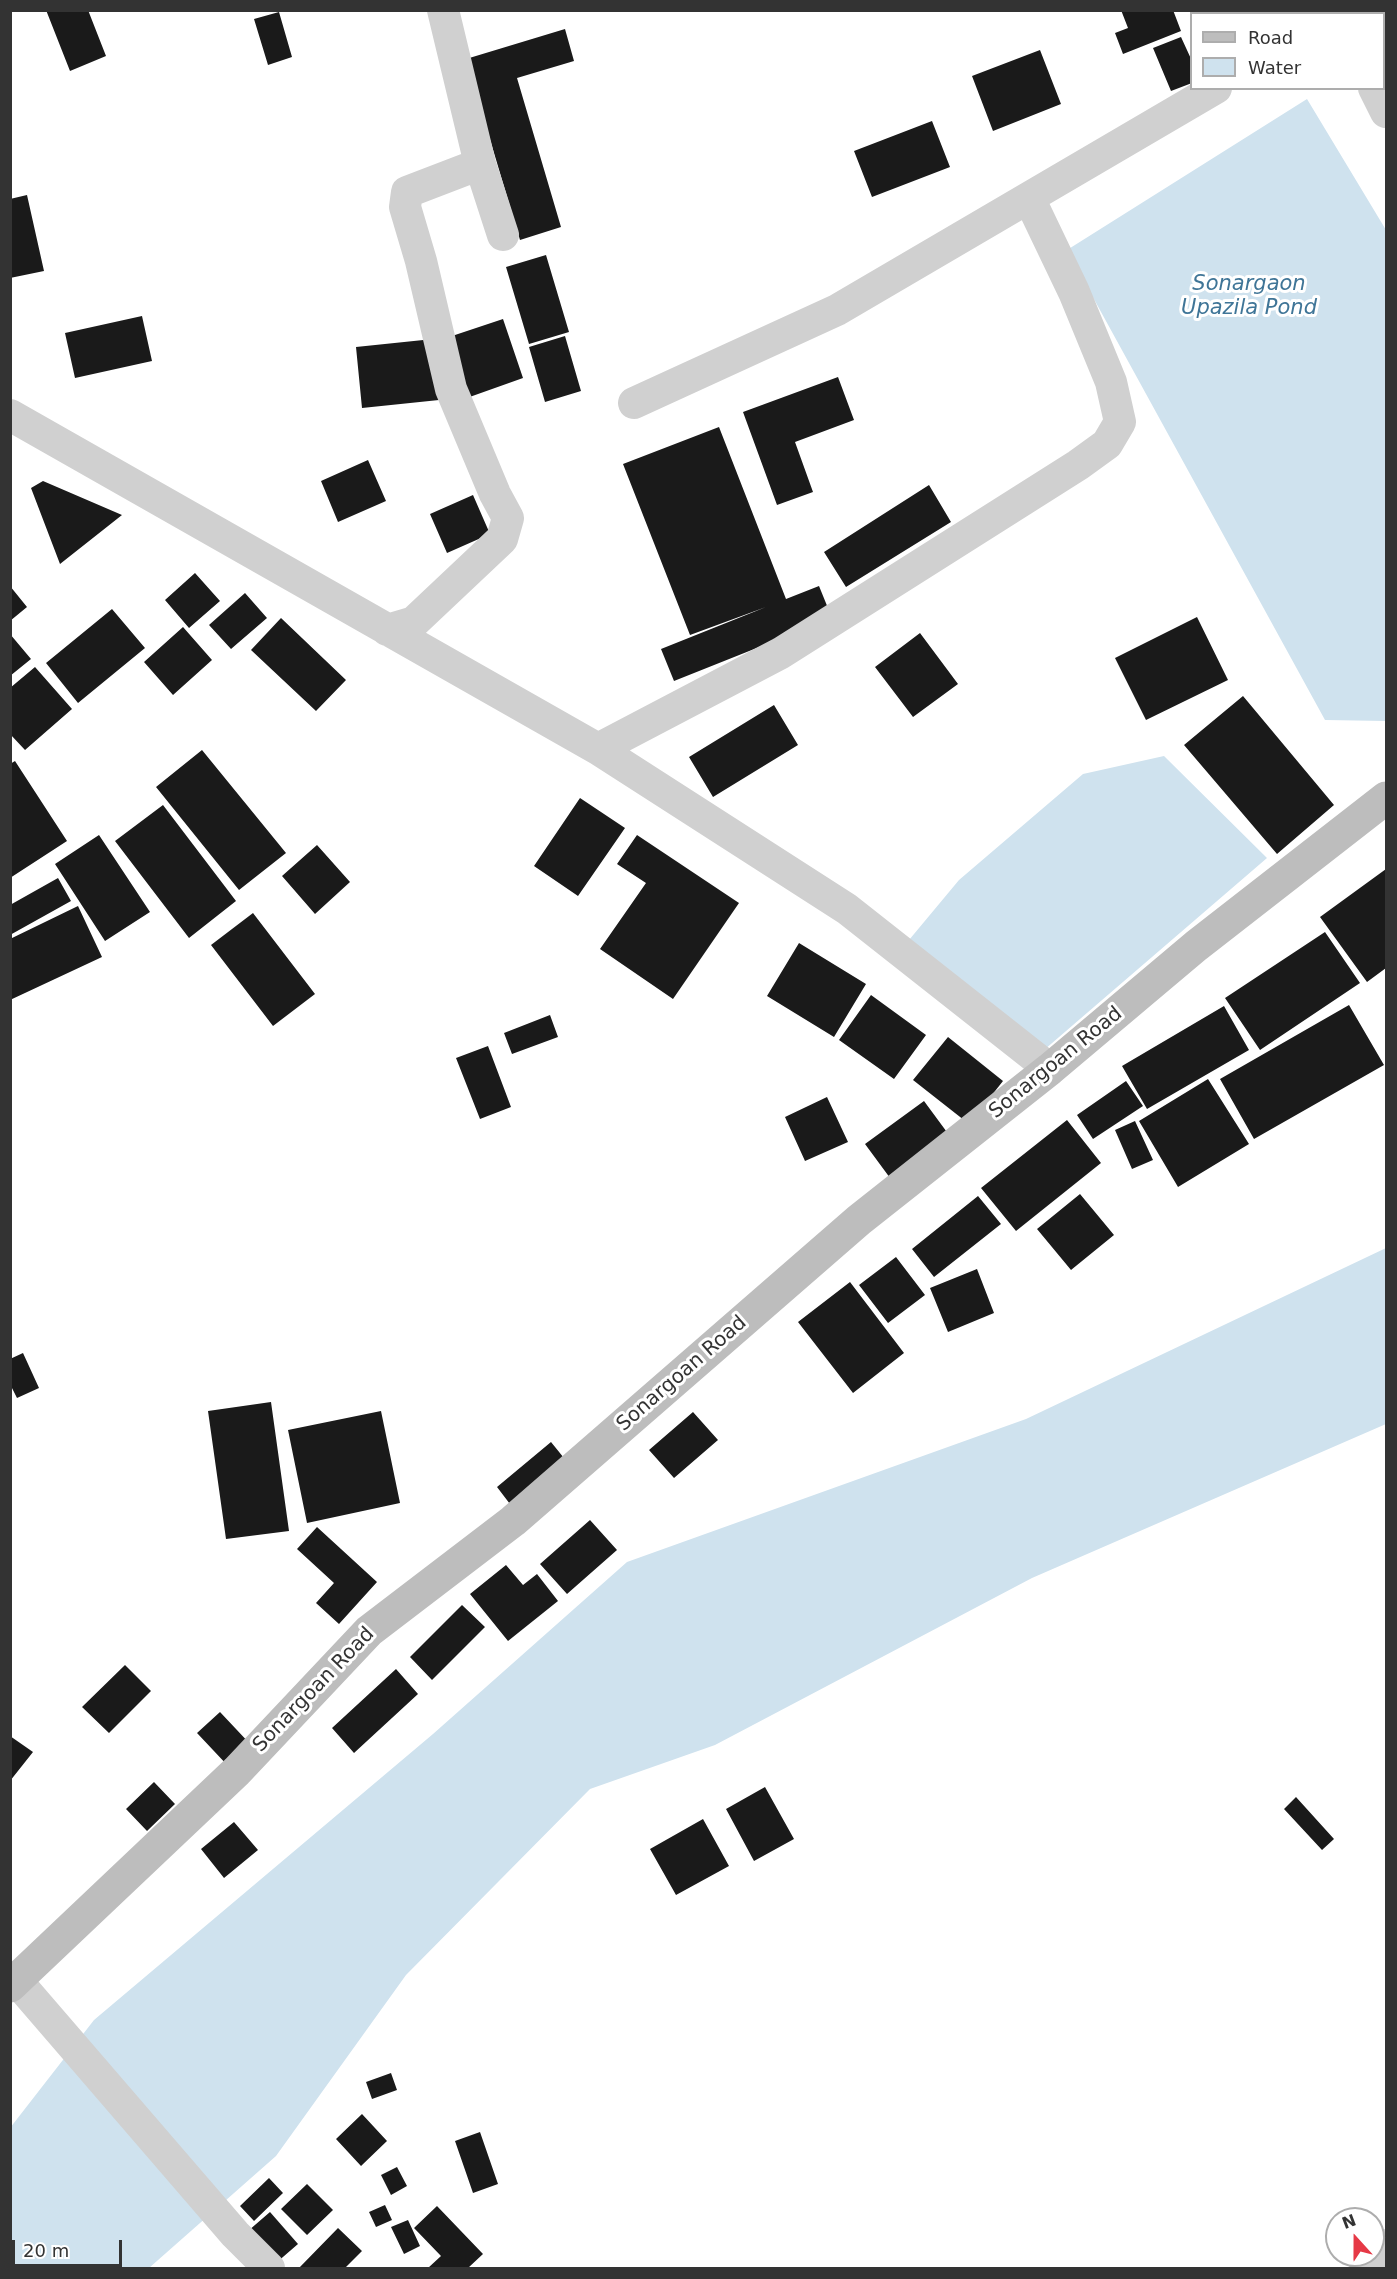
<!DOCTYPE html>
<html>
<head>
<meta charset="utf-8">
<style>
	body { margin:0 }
	#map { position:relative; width:1397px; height:2279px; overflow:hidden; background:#fff; font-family:"DejaVu Sans",sans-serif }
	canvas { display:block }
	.frame { position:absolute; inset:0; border:12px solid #333; pointer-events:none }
	.legend { position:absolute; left:1190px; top:12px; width:195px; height:78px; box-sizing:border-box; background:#fff; border:2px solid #adadad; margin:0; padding:8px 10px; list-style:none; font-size:18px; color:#333 }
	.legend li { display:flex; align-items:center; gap:12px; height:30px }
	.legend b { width:30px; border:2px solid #adadad }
	.north { position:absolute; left:1325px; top:2207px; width:60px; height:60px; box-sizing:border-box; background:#fff; border:2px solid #adadad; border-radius:50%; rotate:339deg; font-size:16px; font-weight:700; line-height:24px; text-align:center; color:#333 }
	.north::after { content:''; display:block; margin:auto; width:21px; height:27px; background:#e63946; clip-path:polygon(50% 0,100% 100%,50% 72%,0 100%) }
	.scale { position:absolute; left:12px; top:2240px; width:110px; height:27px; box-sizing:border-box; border:3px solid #333; border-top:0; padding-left:8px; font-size:18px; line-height:21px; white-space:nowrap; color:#333; -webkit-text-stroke:4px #fff; paint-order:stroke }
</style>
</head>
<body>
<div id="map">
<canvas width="1397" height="2279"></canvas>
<div class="frame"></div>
<ul class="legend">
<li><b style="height:8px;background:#bdbdbd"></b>Road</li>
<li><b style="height:16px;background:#cfe2ee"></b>Water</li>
</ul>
<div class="north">N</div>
<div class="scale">20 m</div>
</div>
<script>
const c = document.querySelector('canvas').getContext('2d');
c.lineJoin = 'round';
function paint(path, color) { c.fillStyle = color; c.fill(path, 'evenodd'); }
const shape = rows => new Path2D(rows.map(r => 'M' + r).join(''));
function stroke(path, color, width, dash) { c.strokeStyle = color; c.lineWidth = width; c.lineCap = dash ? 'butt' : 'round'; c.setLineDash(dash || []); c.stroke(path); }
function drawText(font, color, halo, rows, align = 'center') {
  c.font = font + ' "DejaVu Sans",sans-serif'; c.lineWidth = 6; c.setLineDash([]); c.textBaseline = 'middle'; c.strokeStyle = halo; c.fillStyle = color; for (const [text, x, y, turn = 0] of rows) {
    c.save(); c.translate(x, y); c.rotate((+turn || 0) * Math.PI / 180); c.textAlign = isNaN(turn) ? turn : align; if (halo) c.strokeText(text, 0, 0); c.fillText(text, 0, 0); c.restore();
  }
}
paint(shape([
	[1307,99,1386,230,1386,721,1325,720,1067,250],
	[1164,756,1267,858,1037,1056,904,946,959,880,1083,774],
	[1386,1248,1386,1424,1032,1578,715,1745,590,1789,406,1975,276,2156,149,2268,11,2268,10,2128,94,2020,433,1734,627,1562,1026,1419]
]), '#cfe2ee');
paint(shape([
	[46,10,88,10,106,56,70,71],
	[1121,10,1173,10,1181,31,1123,54,1115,33,1128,28],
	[1377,10,1386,10,1386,82,1384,76,1384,14,1371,14],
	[279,12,292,57,268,65,254,19],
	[565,29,574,61,517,78,561,227,520,240,466,59],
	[1181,37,1192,61,1192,83,1171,91,1153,48],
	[1040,50,1061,104,993,131,972,76],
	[932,121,950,167,872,197,854,151],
	[27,195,44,271,10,278,10,199],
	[546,255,569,332,529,344,506,267],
	[142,316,152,361,75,378,65,333],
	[503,319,523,378,464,399,443,339],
	[565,336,581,391,545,402,529,347],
	[433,339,439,400,362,408,356,347],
	[838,377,854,420,795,442,813,492,777,505,743,412],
	[719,427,786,599,819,586,832,618,674,681,661,649,766,607,690,635,623,464],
	[368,460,386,501,338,522,321,481],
	[43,481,122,515,60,564,31,488],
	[929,485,951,522,846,587,824,552],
	[473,495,490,534,447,553,430,514],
	[195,573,220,601,189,628,165,600],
	[10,586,27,607,10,621],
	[245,593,267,618,231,649,209,625],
	[112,609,145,648,78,703,46,663],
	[1197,617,1228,680,1146,720,1115,658],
	[281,618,346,680,316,711,251,650],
	[183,627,212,660,173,695,144,662],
	[920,633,958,684,913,717,875,667],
	[10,634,31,659,10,676],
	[35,667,72,709,25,750,10,734,10,688],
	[1243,696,1334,805,1277,854,1184,745],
	[774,705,798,745,713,797,689,757],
	[202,750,286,853,239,890,156,787],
	[15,761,67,841,10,878,10,764],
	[580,798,625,828,578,896,534,866],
	[163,805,236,901,189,938,115,841],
	[99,835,150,912,105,941,55,864],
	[637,835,739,903,673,999,600,949,646,883,617,864],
	[317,845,350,882,315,914,282,876],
	[1386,869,1386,968,1367,982,1320,917],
	[58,878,71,901,10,935,10,905],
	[78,906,102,957,10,1000,10,939],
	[253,913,315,994,273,1026,211,945],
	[1325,932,1360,983,1260,1050,1225,998],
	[799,943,866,984,834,1037,767,996],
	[871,995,926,1035,894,1079,839,1040],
	[1349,1005,1384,1065,1254,1139,1220,1079],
	[1224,1006,1249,1050,1147,1109,1122,1066],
	[550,1015,558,1037,512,1054,504,1033],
	[948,1037,1003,1081,969,1124,913,1080],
	[488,1046,511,1107,480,1119,456,1058],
	[1208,1079,1249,1144,1178,1187,1139,1121],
	[1126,1081,1143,1106,1093,1139,1077,1115],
	[827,1097,848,1142,805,1161,785,1117],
	[924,1101,952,1139,893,1182,865,1144],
	[1067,1120,1101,1163,1016,1231,981,1188],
	[1135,1121,1153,1160,1132,1169,1115,1130],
	[1080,1194,1114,1235,1071,1270,1037,1229],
	[978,1196,1001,1224,934,1277,912,1249],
	[896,1257,925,1295,888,1323,859,1285],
	[977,1269,994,1313,948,1332,930,1288],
	[850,1282,904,1353,853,1393,798,1322],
	[23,1353,39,1388,17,1398,10,1384,10,1359],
	[271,1402,289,1531,226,1539,208,1411],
	[381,1411,400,1503,307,1523,288,1430],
	[693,1412,718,1440,674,1478,649,1450],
	[551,1442,568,1463,513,1508,497,1487],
	[590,1520,617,1550,567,1594,540,1564],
	[317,1527,377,1582,339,1624,316,1603,334,1583,297,1549],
	[506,1565,523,1585,537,1574,558,1601,508,1641,470,1594],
	[462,1605,485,1627,432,1680,410,1657],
	[125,1665,151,1691,109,1733,82,1707],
	[396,1669,418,1694,354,1753,332,1728],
	[220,1712,252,1746,229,1767,197,1733],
	[10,1736,33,1752,10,1781],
	[154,1782,175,1804,147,1831,126,1809],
	[765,1787,794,1839,754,1861,726,1809],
	[1296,1797,1334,1839,1322,1850,1284,1809],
	[703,1819,729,1866,676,1895,650,1849],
	[234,1822,258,1850,224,1878,201,1849],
	[391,2073,397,2090,372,2099,366,2082],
	[362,2114,387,2141,361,2166,336,2139],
	[480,2132,498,2184,473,2193,455,2141],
	[397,2167,407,2186,391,2195,381,2175],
	[269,2178,283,2193,254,2221,240,2206],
	[307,2184,333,2210,307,2235,281,2209],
	[385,2205,392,2220,376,2227,369,2212],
	[437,2206,483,2254,468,2268,428,2268,441,2256,414,2228],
	[270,2212,298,2244,276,2263,248,2231],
	[408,2220,420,2246,404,2254,391,2227],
	[338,2228,362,2251,345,2268,299,2268]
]), '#1a1a1a');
stroke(shape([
	[443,10,480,164,503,235],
	[1344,14,1349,10],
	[1374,88,1386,112],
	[634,403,837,310,1216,88],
	[10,415,598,749,847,909,1050,1069],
	[387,630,414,622,502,539,508,518,495,494,451,389,421,261,405,207,407,192,480,164],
	[598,749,781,653,1078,465,1107,444,1120,422,1111,382,1074,292,1029,198],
	[16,1980,235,2234,269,2268],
	[1365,2268,1386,2245]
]), '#d0d0d0', 32);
stroke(shape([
	[10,1986,237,1771,369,1631,513,1521,859,1220,1050,1069,1196,946,1386,798]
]), '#bdbdbd', 33);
drawText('20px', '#333', '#fff', [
	["Sonargoan Road",1056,1063,-39],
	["Sonargoan Road",682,1374,-41],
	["Sonargoan Road",314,1690,-46]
]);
drawText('italic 21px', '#3f7597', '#fff', [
	["Sonargaon",1249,285],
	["Upazila Pond",1249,309]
]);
</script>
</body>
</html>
